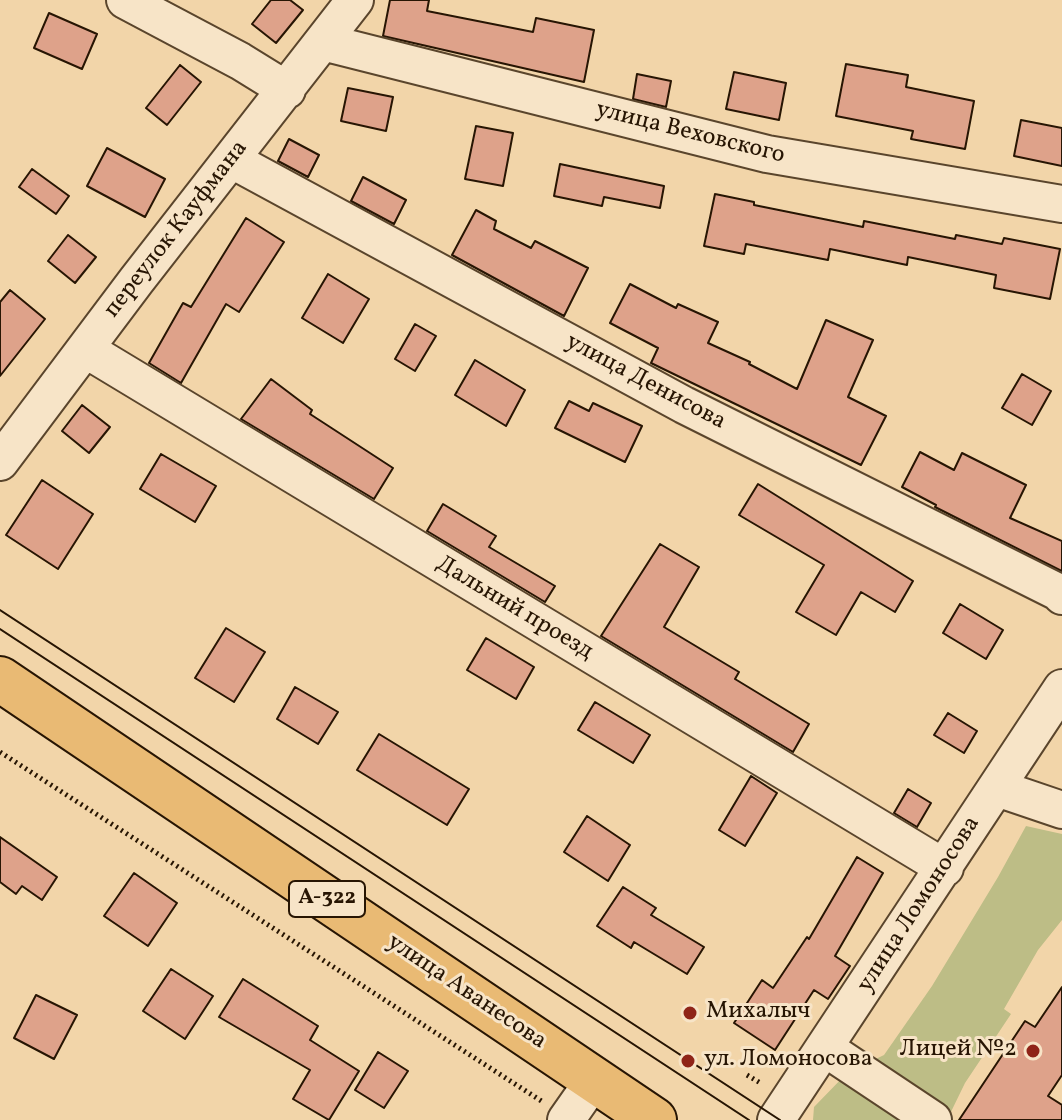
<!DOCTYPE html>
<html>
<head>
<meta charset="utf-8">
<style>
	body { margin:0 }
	canvas { display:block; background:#f2d5a9 }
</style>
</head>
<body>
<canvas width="1062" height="1120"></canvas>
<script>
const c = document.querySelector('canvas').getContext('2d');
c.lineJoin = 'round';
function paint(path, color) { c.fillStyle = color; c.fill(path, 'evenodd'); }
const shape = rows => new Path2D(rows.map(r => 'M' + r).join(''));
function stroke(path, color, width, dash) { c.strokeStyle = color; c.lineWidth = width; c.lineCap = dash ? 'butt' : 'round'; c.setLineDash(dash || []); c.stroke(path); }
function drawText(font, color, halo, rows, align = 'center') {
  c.font = font + ' Vollkorn,serif'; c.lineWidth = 6; c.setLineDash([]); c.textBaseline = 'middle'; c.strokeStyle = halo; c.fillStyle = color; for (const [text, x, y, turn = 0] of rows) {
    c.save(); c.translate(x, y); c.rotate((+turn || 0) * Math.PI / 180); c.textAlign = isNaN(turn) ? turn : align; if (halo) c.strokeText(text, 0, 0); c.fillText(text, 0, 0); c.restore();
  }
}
paint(shape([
	[1026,826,1062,834,1062,920,1038,950,1004,1009,1011,1014,965,1083,947,1120,813,1120,814,1107,847,1073,884,1055,932,986,998,877]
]), '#bdbd86');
const building = shape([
	[271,0,290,0,303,10,276,43,252,24,271,0],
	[390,0,429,0,427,11,533,32,536,18,594,30,584,82,383,36,390,0],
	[49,13,97,34,82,69,34,48,49,13],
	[846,64,908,75,906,87,974,101,965,149,911,139,913,131,836,116,846,64],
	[180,65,201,82,167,125,146,108,180,65],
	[734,72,786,83,779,120,726,109,734,72],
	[637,74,671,81,666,107,633,99,637,74],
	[348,88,393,97,386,131,341,121,348,88],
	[1021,120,1062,128,1062,166,1014,156,1021,120],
	[476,126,513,133,503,186,465,179,476,126],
	[289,139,319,155,308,177,278,161,289,139],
	[107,148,165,179,145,217,87,186,107,148],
	[560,164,664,186,660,208,604,197,602,206,554,196,560,164],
	[32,169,69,196,56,214,19,187,32,169],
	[363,177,406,200,394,224,351,201,363,177],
	[715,194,754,202,754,205,863,227,864,221,955,239,956,235,1002,244,1004,238,1060,249,1050,299,994,288,996,275,908,257,907,265,830,249,828,260,746,244,744,254,704,246,715,194],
	[476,210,496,221,494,229,531,248,535,241,588,268,564,316,452,255,476,210],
	[246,218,284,242,239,312,226,304,181,383,149,363,183,303,191,307,246,218],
	[68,235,96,257,75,283,48,261,68,235],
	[328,274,369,299,343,343,302,318,328,274],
	[630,284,676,308,678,304,718,322,708,343,750,362,749,364,797,389,826,320,873,340,848,397,886,416,861,465,651,363,658,348,610,323,630,284],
	[10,290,45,319,0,376,0,302,10,290],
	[415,324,436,336,415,371,395,359,415,324],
	[475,360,525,390,506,426,455,395,475,360],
	[1022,374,1051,391,1032,425,1002,408,1022,374],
	[271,379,312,410,310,414,393,468,374,499,241,419,271,379],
	[569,401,589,411,593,403,642,426,625,462,555,428,569,401],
	[82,405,110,427,89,453,62,431,82,405],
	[920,452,954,470,962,453,1026,485,1010,518,1062,541,1062,571,935,507,936,505,902,487,920,452],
	[161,454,216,486,195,522,140,489,161,454],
	[42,480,93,514,58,569,6,535,42,480],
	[758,484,913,581,895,612,861,592,836,635,796,612,824,565,739,515,758,484],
	[443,504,496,536,489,547,555,586,545,602,427,531,443,504],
	[660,544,699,567,664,627,739,672,735,679,809,724,793,752,601,636,660,544],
	[960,604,1003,630,986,659,943,633,960,604],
	[226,628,265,652,234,702,195,678,226,628],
	[486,638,534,667,516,699,467,670,486,638],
	[295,687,338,712,318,744,277,719,295,687],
	[595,702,650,735,633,763,578,730,595,702],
	[948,713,977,731,964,753,934,735,948,713],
	[379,734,469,789,447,825,357,770,379,734],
	[751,776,777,793,745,846,719,830,751,776],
	[908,789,931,803,917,827,894,813,908,789],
	[587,816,630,845,608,881,564,852,587,816],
	[0,837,57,877,42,900,22,886,16,894,0,882,0,837],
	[857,857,883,873,835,956,850,966,828,999,814,990,775,1050,734,1023,762,980,773,988,807,937,809,939,857,857],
	[134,873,177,903,148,946,104,916,134,873],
	[623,887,656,908,651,915,704,947,687,974,634,942,631,948,597,926,623,887],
	[171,969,213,996,185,1039,143,1011,171,969],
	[243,979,318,1026,310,1040,359,1071,329,1120,293,1099,310,1070,219,1017,243,979],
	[1062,987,1062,1075,1048,1096,1062,1105,1062,1120,959,1120,1025,1021,1035,1027,1062,987],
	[36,995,77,1015,54,1059,14,1038,36,995],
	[378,1052,408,1071,384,1108,355,1090,378,1052]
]);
paint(building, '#dea28a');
stroke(building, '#271503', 2);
const minor = shape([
	[125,0,240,61,287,90],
	[323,42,767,154,1062,204],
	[232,160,684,405,1058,592,1062,596],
	[85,349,945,868],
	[0,462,136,281,355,0],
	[997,788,1062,810],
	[825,1048,933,1120],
	[566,1120,594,1080],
	[776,1120,1062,688]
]);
const highway = shape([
	[0,679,654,1120]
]);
stroke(minor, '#5a452c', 40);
stroke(highway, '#271503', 48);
stroke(shape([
	[0,752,543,1102],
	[747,1075,762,1084]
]), '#271503', 5, [2, 4]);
stroke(minor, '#f7e4c7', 36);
stroke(highway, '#e9ba74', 44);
stroke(shape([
	[0,610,780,1120],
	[0,629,749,1120]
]), '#271503', 2);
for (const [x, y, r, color] of [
	[690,1013,8,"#8f2418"],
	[1033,1051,8,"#8f2418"],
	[688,1061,8,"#8f2418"]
]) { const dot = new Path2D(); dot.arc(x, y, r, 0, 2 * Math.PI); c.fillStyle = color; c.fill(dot); stroke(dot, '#f7e4c7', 3); }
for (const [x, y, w] of [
	[327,899,76]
]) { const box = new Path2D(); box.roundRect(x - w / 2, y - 18, w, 36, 6); c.fillStyle = '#f7e4c7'; c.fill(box); stroke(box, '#271503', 2); }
drawText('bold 22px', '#271503', null, [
	["А-322",327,899]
]);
drawText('24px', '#271503', '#f7e4c7', [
	["улица Веховского",690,134,14],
	["переулок Кауфмана",177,230,-52],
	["улица Денисова",645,383,28],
	["Дальний проезд",514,609,31],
	["улица Ломоносова",920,905,-57],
	["улица Аванесова",466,993,34]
]);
drawText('24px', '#271503', '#f7e4c7', [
	["Михалыч",706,1013],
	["Лицей №2",1017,1051,"right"],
	["ул. Ломоносова",704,1061]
], 'left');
</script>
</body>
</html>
